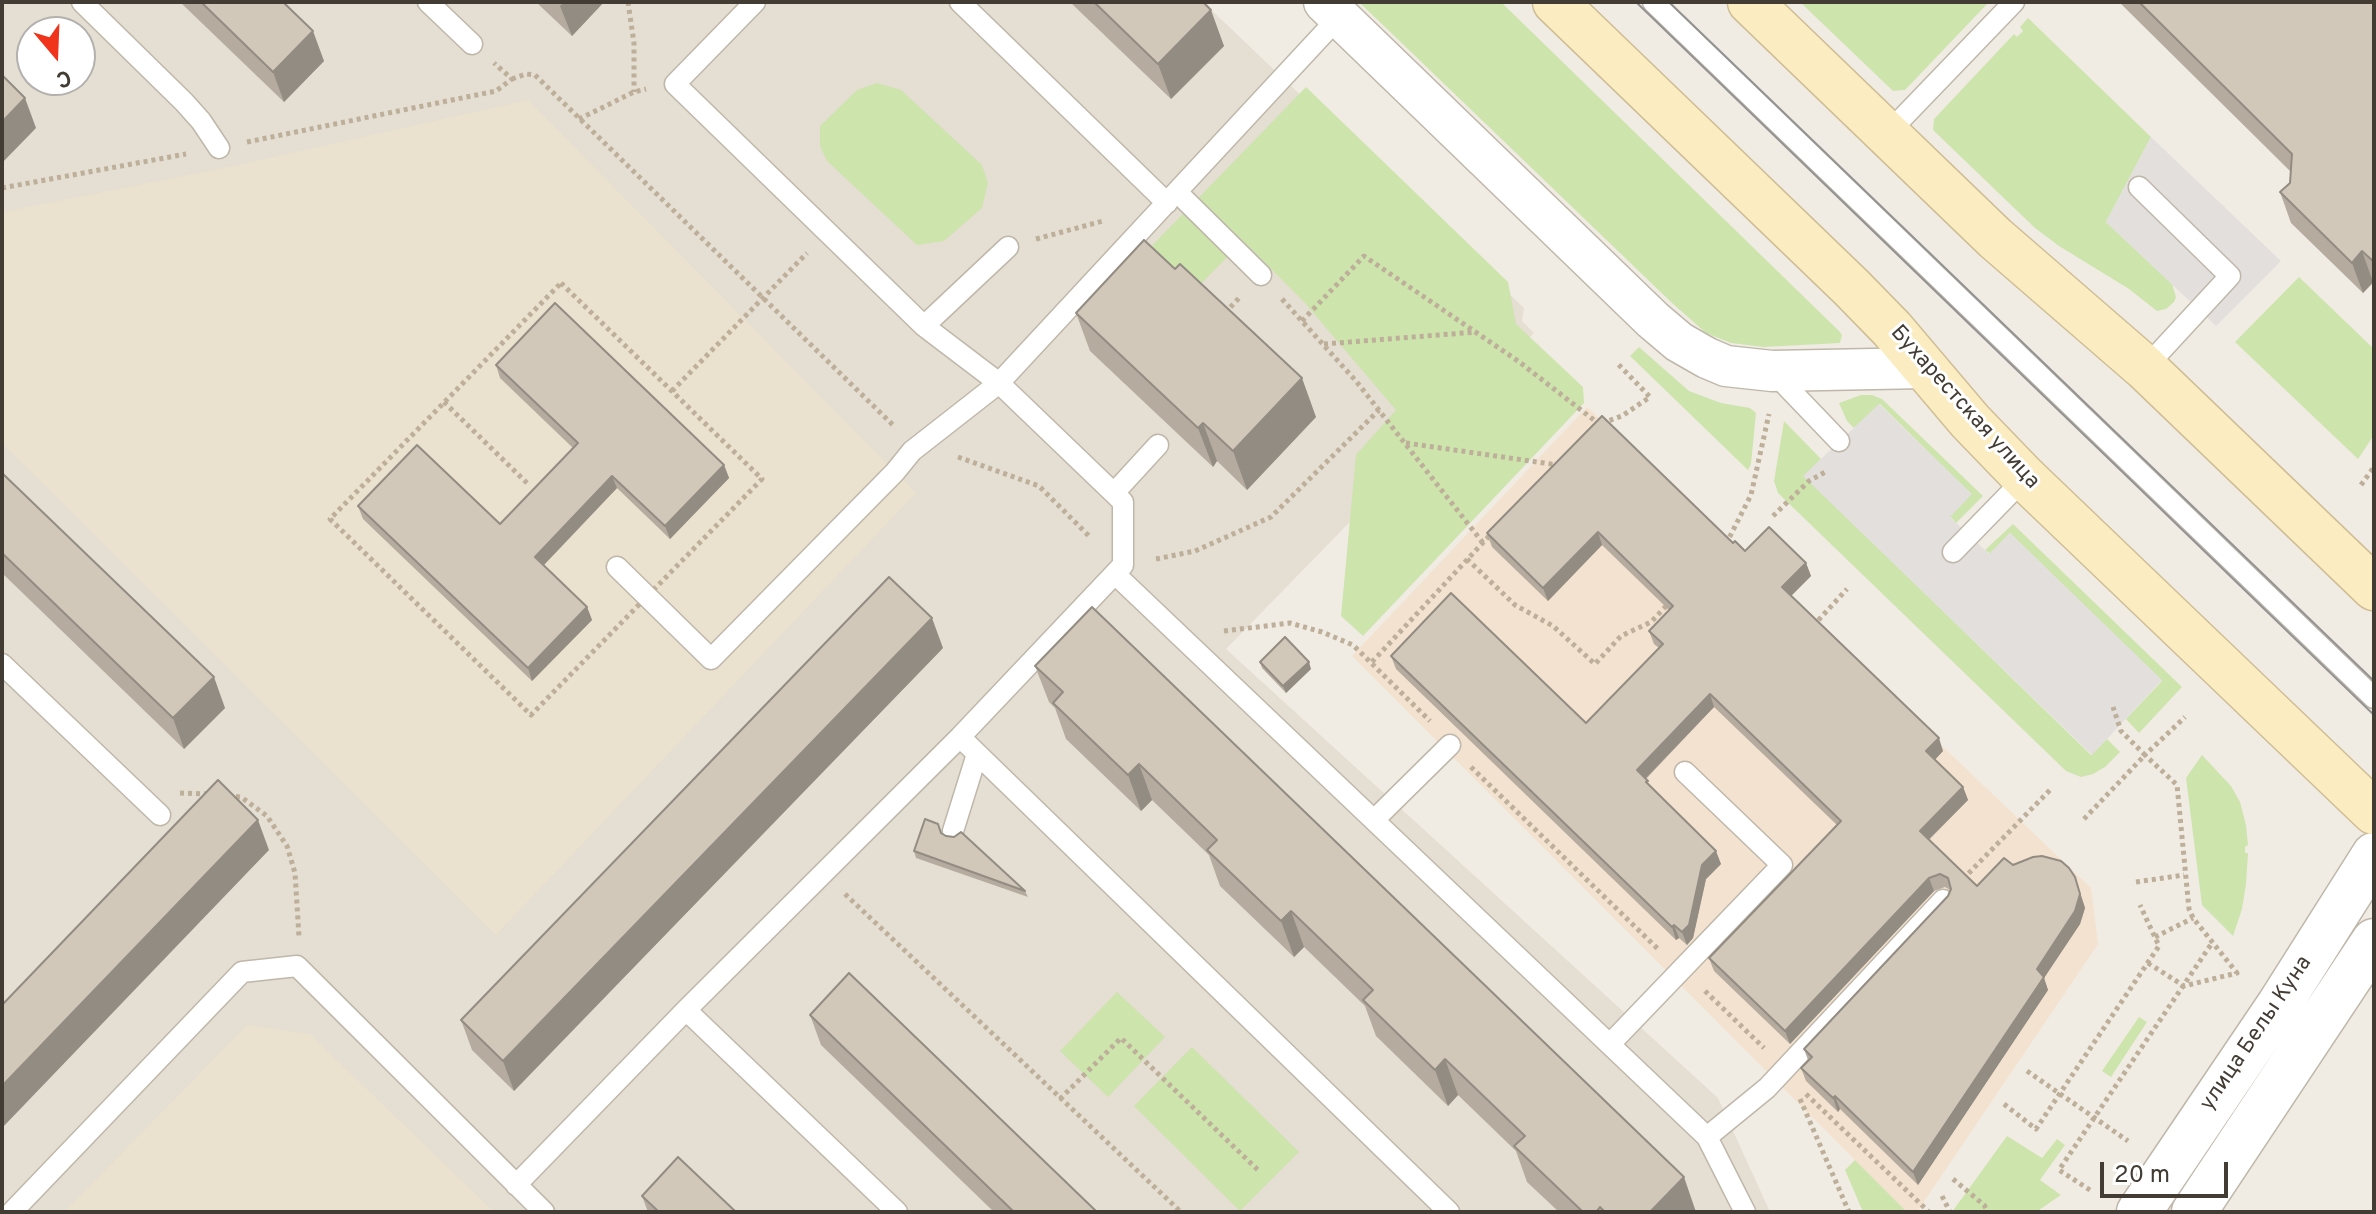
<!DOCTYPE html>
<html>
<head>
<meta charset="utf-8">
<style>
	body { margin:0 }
	#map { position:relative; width:2376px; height:1214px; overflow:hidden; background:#f1ece3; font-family:Overpass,sans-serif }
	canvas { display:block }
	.frame { position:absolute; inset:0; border:4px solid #423c34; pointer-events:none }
	.north { position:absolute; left:16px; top:16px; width:80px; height:80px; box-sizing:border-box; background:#fff; border:2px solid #b3b1ae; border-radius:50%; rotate:161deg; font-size:22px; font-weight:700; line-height:32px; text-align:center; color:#423c34 }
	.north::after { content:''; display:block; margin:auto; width:28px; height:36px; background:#f0341b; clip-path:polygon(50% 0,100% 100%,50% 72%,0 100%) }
	.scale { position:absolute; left:2100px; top:1162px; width:128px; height:36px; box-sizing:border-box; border:4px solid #423c34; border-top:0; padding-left:10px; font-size:24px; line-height:28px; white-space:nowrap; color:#423c34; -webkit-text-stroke:6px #fff; paint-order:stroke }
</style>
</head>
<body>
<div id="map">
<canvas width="2376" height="1214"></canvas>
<div class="frame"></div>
<div class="north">С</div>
<div class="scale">20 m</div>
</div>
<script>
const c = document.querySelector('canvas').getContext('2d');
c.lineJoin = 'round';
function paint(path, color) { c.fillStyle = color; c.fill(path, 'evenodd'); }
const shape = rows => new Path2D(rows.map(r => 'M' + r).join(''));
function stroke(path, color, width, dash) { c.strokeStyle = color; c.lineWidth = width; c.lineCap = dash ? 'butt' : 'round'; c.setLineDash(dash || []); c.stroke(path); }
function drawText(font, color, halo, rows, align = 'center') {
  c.font = font + ' Overpass,sans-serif'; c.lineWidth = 6; c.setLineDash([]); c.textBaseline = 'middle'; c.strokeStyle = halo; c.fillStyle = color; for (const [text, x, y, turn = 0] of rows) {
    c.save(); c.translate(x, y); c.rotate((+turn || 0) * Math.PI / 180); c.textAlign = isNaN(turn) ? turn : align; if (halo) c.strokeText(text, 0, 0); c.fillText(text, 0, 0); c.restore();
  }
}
paint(shape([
	[2,2,1203,2,1524,308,1522,321,1534,333,1226,649,1718,1098,1770,1212,2,1212],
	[32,32,80,32,80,80,32,80]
]), '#e5ded2');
paint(shape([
	[1587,407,2091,888,2098,944,1917,1212,1907,1212,1352,656]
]), '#f3e2cf');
paint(shape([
	[528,100,916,493,496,935,2,443,2,212,229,167],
	[247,1025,310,1034,494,1212,64,1212]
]), '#eae1ce');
paint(shape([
	[1359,2,1501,2,1839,331,1842,335,1840,343,1764,347,1731,343,1706,333,1672,303],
	[1800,2,1989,2,1905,90,1893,91],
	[2028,18,2151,137,2106,222,2172,284,2176,297,2174,302,2166,309,2157,311,2129,289,2059,246,2035,228,1933,130,1934,119,2014,34,2017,37,2023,31,2020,27],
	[877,83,901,90,982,165,988,183,982,208,944,241,917,245,827,161,820,146,820,126,857,90],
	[1306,87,1508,282,1516,324,1583,387,1584,403,1363,636,1341,616,1356,455,1396,410,1305,303,1243,241,1190,295,1145,253],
	[2299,277,2374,349,2374,435,2358,459,2235,342],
	[1639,347,1689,391,1721,403,1750,408,1756,413,1751,464,1748,470,1630,356],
	[1861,395,1872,395,1882,399,1983,496,1956,523,1950,516,1971,494,1880,404,1854,428,1847,421,1839,403],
	[1784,421,1821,459,1804,476,2091,755,2107,739,2120,752,2105,767,2093,774,2081,777,2066,771,1778,493,1774,481],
	[2013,524,2182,687,2139,733,2126,719,2162,681,2010,533,1990,554,1985,550],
	[2202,755,2231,786,2240,802,2246,825,2248,845,2245,847,2245,853,2248,853,2246,884,2242,909,2233,936,2202,905,2186,778],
	[1117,992,1165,1037,1108,1097,1060,1051],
	[2139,1017,2147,1022,2111,1077,2102,1071],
	[1192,1047,1299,1152,1240,1211,1134,1106],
	[2007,1136,2042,1158,2057,1139,2065,1145,2040,1180,2061,1195,2036,1212,1952,1212],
	[1855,1160,1907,1212,1863,1212,1845,1170]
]), '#cde4ad');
paint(shape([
	[2151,137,2281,261,2216,326,2106,222],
	[1879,404,1972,494,1950,517,1989,554,2010,533,2162,680,2092,755,1803,476]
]), '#e2dfdc');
const service = shape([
	[82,2,184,102,201,121,219,148],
	[428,2,472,44],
	[755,2,675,84,924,326,1008,247],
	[960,2,1167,203],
	[1653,2,2374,698],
	[1887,134,2014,2],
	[2139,187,2230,276,2145,368],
	[1177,192,1261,275],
	[1772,371,1839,441],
	[1114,493,1158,445],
	[1953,552,2025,478],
	[617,567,711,659,895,472,912,451,999,383,1339,17],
	[1115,574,1707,1137,1745,1212],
	[2,664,160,815],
	[960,737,1449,1212],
	[1374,820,1450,745],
	[953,831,977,754],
	[686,1010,897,1212],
	[1610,1044,1782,865,1685,772],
	[1707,1137,1767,1088,1943,900],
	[516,1185,686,1010,960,737,1123,565,1123,502,999,383,924,326],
	[12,1212,242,972,297,966,544,1212]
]);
const minor = shape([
	[1324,2,1653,320,1679,342,1707,358,1726,366,1772,371,1925,368]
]);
const tertiary = shape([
	[2139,1212,2279,1005,2374,855],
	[2194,1212,2374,941]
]);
const secondary = shape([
	[1555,2,1852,288,1892,329,1970,421,2025,478,2374,812],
	[1750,2,1995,238,2145,368,2374,588]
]);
stroke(service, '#bfb7aa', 23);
stroke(minor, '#bfb7aa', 43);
stroke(tertiary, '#bfb7aa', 47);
stroke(secondary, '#cfbe95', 47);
stroke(shape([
	[628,2,634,43,634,92],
	[512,79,526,74,535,75,895,427],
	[579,119,634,92,646,89],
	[247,142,496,91,512,79,494,63],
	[2,188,186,154],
	[1036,239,1103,221],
	[561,283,762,479,531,715,330,519,561,283],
	[1282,299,1356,381,1483,543],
	[1225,313,1240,297],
	[1302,321,1364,256,1518,361,1599,424],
	[1324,344,1477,332],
	[672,391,807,253],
	[444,402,529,485],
	[1602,423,1622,416,1650,397,1618,364],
	[1406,443,1558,465],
	[958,457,1039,486,1090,537],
	[2361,485,2374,467],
	[1773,516,1809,481,1827,471],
	[1726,544,1751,495,1769,414],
	[1156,559,1195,551,1271,517,1379,410],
	[1467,559,1515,605,1553,626,1595,664,1621,636,1651,622,1669,603],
	[1813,626,1847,589],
	[1224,631,1290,623,1322,632,1353,645,1430,721],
	[1372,662,1491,534],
	[1471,767,1659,950],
	[180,793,210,794],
	[228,796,241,797,267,816,287,846,295,873,299,937],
	[2084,819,2145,755,2121,731,2113,707],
	[1963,879,2052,788],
	[2136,882,2184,875],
	[845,894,1181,1212],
	[2155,937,2193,918],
	[2148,963,2184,986,2237,973,2193,918,2189,909,2177,785,2145,755,2185,717],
	[1705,991,1764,1048],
	[2027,1071,2128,1141],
	[1806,1094,1929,1212],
	[1060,1099,1121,1038,1259,1171],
	[1800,1099,1849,1212],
	[2004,1104,2036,1129,2159,946,2140,905],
	[1953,1179,1984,1205,1988,1212],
	[2090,1190,2059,1170,2212,943],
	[1942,1196,1950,1212]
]), '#bdaf99', 5, [4, 4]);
stroke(service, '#fff', 20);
stroke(minor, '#fff', 40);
stroke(tertiary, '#fff', 44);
stroke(secondary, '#fcecc2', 44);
stroke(shape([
	[1636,2,2374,715],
	[1669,2,2374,681]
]), '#939393', 2);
paint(shape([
	[180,2,283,2,324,61,284,102],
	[536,2,604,2,572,36],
	[1070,2,1203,2,1224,46,1171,99],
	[2119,2,2374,2,2374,282,2363,293,2291,223,2280,192,2290,183,2291,172],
	[1076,313,1316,417,1247,490,1217,461,1213,467,1090,351],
	[496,365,724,465,729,478,670,539,617,488,544,565,587,607,592,620,532,681,363,519,358,506,500,524,573,448,500,378],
	[1602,416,1733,543,1745,551,1806,563,1811,576,1791,596,1943,751,1935,759,1963,787,1968,800,1929,840,1977,886,2013,865,2075,877,2085,908,2080,924,2044,978,2048,990,1918,1185,1840,1109,1838,1112,1806,1081,1801,1068,1808,1060,1804,1049,1948,896,1950,890,1945,887,1934,891,1790,1044,1714,971,1709,958,1837,825,1714,707,1646,779,1649,786,1721,864,1706,879,1693,938,1687,945,1679,938,1676,940,1396,669,1391,656,1586,723,1659,648,1654,644,1649,631,1669,610,1602,545,1548,601,1492,547,1487,533],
	[2,473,225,708,184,749,2,573],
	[943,648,514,1091,472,1050,461,1020],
	[1260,662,1311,669,1286,693,1262,668],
	[1035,666,1696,1212,1559,1212,1527,1182,1516,1151,1458,1095,1448,1106,1376,1036,1365,1006,1304,947,1294,957,1220,886,1209,855,1152,800,1141,811,1066,739,1055,708,1049,702],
	[941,833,1025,891,1028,897,916,858,914,851],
	[810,1015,1097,1212,994,1212,821,1045],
	[642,1196,736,1212,648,1212]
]), '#b5ac9f');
paint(shape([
	[564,2,604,2,572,36,560,6],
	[1211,10,1224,46,1171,99,1158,64],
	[313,31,324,61,284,102,273,72],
	[25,98,36,128,2,163,2,122],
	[2362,251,2373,282,2363,293,2352,263],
	[1302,378,1316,417,1247,490,1233,451],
	[1203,423,1217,461,1213,467,1198,428],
	[724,465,729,478,670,539,665,526],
	[612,476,617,488,539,570,535,557],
	[1598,532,1602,545,1548,601,1543,588],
	[1806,563,1811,576,1787,600,1782,587],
	[587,607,592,620,532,681,528,668],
	[932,618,943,648,514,1091,503,1061],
	[1309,662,1311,669,1286,693,1283,686],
	[214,677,225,708,184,749,173,718],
	[1710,694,1714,707,1641,783,1637,770],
	[1939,738,1943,751,1931,764,1926,751],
	[1139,764,1152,800,1141,811,1128,775],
	[1963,787,1968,800,1924,844,1920,831],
	[258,820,269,850,2,1128,2,1086],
	[1716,851,1721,864,1706,879,1693,938,1687,945,1682,932,1702,865],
	[2075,877,2085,908,2080,924,2044,978,2048,990,1918,1185,1913,1172,2037,969],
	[1929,878,1934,891,1790,1044,1785,1031],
	[1291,911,1304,947,1294,957,1281,921],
	[1674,925,1679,938,1676,940,1672,927],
	[1445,1059,1458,1095,1448,1106,1435,1070],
	[1835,1096,1840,1109,1838,1112,1833,1098],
	[1684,1177,1696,1212,1650,1212]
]), '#938c82');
const building = shape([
	[201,2,283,2,313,31,273,72,201,2],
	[1094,2,1203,2,1211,10,1158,64,1094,2],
	[2139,2,2374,2,2374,262,2362,251,2352,263,2280,192,2290,183,2292,154,2139,2],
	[2,75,25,98,2,122,2,75],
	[1144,240,1175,269,1180,264,1302,378,1233,451,1203,423,1198,428,1076,313,1144,240],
	[555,303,724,465,665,526,612,476,535,557,587,607,528,668,358,506,417,445,500,524,578,443,496,365,555,303],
	[1602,416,1733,543,1735,541,1745,551,1769,527,1806,563,1782,587,1939,738,1926,751,1963,787,1920,831,1977,886,2004,858,2013,865,2033,857,2042,856,2061,861,2069,868,2075,877,2080,894,2075,911,2037,969,2044,977,1913,1172,1835,1096,1833,1098,1801,1068,1812,1057,1804,1049,1948,896,1951,889,1948,878,1940,874,1929,878,1785,1031,1709,958,1841,821,1710,694,1637,770,1648,781,1646,782,1716,851,1702,865,1689,925,1682,932,1674,925,1672,927,1391,656,1451,593,1586,723,1663,644,1649,631,1673,606,1598,532,1543,588,1487,533,1602,416],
	[2,473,214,677,173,718,2,553,2,473],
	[889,577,932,618,503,1061,461,1020,889,577],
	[1092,607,1684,1177,1650,1212,1605,1212,1600,1207,1596,1212,1583,1212,1514,1146,1525,1136,1445,1059,1435,1070,1363,1000,1373,990,1291,911,1281,921,1207,850,1217,840,1139,764,1128,775,1053,703,1063,692,1035,666,1092,607],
	[1285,637,1309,662,1283,686,1260,662,1285,637],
	[218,780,258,820,2,1086,2,1005,218,780],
	[925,819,938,824,941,833,946,836,954,837,961,832,1025,891,914,851,925,819],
	[849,973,1097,1212,1014,1212,810,1015,849,973],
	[678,1157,736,1212,659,1212,642,1196,678,1157]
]);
paint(building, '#d2c8b9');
stroke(building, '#938c82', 2);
drawText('22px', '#423c34', '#fff', [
	["Бухарестская улица",1964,408,48],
	["улица Белы Куна",2257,1034,-56]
]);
</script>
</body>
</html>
